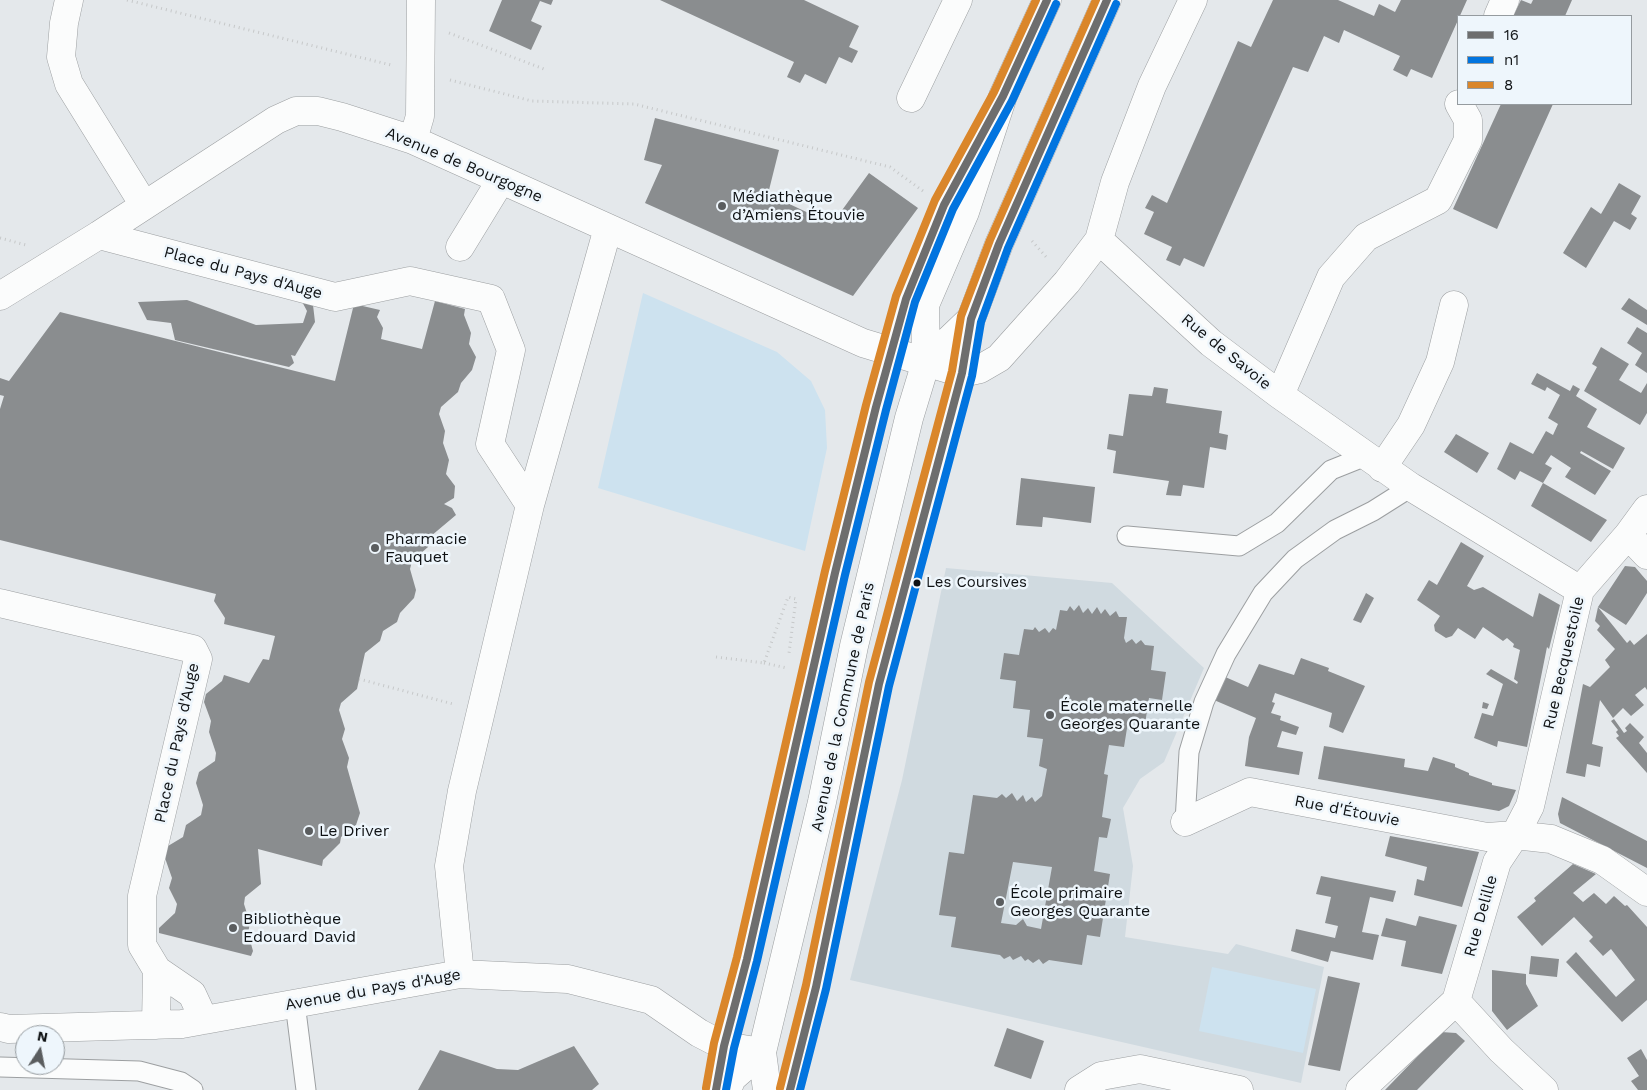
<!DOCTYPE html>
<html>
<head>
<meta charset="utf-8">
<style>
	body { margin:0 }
	#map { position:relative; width:1647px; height:1090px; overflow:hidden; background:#e4e8eb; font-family:"Work Sans",sans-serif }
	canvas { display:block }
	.legend { position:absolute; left:1457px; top:15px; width:175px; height:90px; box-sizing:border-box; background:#eef6fc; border:1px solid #959b9f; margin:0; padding:6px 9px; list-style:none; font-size:15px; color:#0f1214 }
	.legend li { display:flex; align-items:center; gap:10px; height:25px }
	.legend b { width:25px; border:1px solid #959b9f }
	.north { position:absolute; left:15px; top:1025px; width:50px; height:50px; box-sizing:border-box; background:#eef6fc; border:1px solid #959b9f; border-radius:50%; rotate:11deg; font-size:14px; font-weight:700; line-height:20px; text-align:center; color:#0f1214 }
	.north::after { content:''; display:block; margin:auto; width:18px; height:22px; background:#5a5d5f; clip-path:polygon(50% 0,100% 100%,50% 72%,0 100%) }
</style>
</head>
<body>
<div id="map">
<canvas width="1647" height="1090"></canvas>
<ul class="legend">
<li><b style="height:6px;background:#6e6e6e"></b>16</li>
<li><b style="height:6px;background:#0174df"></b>n1</li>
<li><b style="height:6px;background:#da862a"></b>8</li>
</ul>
<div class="north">N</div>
</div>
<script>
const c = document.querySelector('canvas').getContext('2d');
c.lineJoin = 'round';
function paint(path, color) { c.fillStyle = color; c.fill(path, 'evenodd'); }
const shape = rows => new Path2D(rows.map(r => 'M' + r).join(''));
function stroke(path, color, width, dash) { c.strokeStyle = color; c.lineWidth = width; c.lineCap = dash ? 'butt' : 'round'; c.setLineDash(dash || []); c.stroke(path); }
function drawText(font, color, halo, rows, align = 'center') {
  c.font = font + ' "Work Sans",sans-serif'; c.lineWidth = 5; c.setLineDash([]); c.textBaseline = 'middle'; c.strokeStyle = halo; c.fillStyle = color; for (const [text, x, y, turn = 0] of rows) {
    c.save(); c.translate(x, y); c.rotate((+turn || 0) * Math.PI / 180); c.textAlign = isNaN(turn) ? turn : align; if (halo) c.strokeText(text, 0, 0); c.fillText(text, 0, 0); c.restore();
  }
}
paint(shape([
	[946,568,1112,583,1204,668,1164,762,1140,779,1123,808,1133,866,1125,937,1228,954,1236,944,1324,967,1301,1083,850,980,902,780]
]), '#d0dae0');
paint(shape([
	[643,293,777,352,811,381,825,410,827,448,805,551,598,488],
	[1212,967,1316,989,1303,1053,1199,1031]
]), '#cde2ef');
paint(shape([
	[502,0,553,0,551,5,540,1,531,21,542,26,531,50,489,31],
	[660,0,804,0,859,26,849,47,858,51,852,63,839,57,826,84,805,74,800,83,787,77,794,62],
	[1273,0,1338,0,1374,16,1379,4,1395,12,1401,0,1467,0,1432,78,1411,69,1407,77,1393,70,1400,56,1344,30,1339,43,1324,36,1308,72,1293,67,1204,267,1184,258,1180,266,1166,260,1172,247,1144,234,1154,212,1145,208,1152,195,1167,203,1238,41,1251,47],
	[1521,0,1531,4,1533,0,1572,0,1565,16,1513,16],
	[1501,104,1553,104,1497,229,1453,209],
	[655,118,779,150,768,194,832,224,869,173,918,208,853,296,645,203,662,165,644,160],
	[1619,183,1641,196,1631,214,1637,218,1630,230,1614,221,1586,268,1563,253,1591,207,1601,214],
	[299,296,313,305,315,322,295,356,291,355,294,363,289,367,175,340,171,323,147,320,138,302,187,300,256,325,303,323,307,311],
	[1629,298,1647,310,1647,325,1621,309],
	[435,301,465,309,464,315,471,333,469,344,476,357,472,370,461,383,458,392,441,407,439,414,445,431,443,443,449,460,446,474,455,486,454,498,444,504,452,508,456,515,431,536,428,547,412,561,410,569,416,590,414,598,400,613,397,622,383,631,380,641,365,653,357,689,341,703,339,710,345,729,342,739,349,758,347,767,360,813,356,825,341,837,340,843,323,860,322,866,258,849,261,884,245,897,244,904,250,923,248,933,253,951,251,956,159,933,159,928,175,913,177,904,169,888,172,878,165,858,168,846,183,837,186,825,201,815,203,805,196,783,199,772,215,761,216,753,209,732,211,721,204,702,206,694,222,681,224,675,249,683,263,659,269,660,275,636,224,624,225,618,214,601,216,594,0,540,0,409,4,396,0,395,0,378,9,381,60,312,335,381,354,304,380,310,377,317,383,328,381,339,422,349],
	[1637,327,1647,333,1647,373,1635,365,1642,353,1627,343],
	[1601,347,1629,364,1619,380,1641,393,1647,383,1647,413,1640,425,1584,391,1597,367,1592,364],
	[1537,373,1570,391,1573,385,1580,389,1576,396,1597,409,1587,427,1625,448,1613,469,1581,451,1580,453,1611,471,1595,495,1565,477,1571,468,1551,455,1545,464,1552,468,1543,483,1520,471,1515,480,1497,469,1510,442,1533,454,1546,431,1553,435,1558,424,1548,418,1560,395,1547,387,1545,391,1531,384],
	[1154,387,1168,389,1166,403,1222,411,1219,433,1228,435,1226,450,1210,447,1204,488,1183,485,1181,496,1166,495,1169,481,1113,473,1116,451,1107,449,1109,434,1123,436,1129,394,1152,396],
	[1456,434,1489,453,1477,473,1444,452],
	[1021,478,1095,487,1091,523,1043,517,1042,527,1016,525],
	[1543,483,1607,520,1591,542,1531,506],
	[1461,542,1484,556,1467,586,1474,590,1483,587,1533,617,1539,593,1560,605,1549,649,1547,647,1527,747,1498,741,1497,747,1474,738,1482,713,1493,716,1503,684,1486,674,1491,669,1517,684,1518,682,1514,679,1520,650,1513,647,1514,644,1507,638,1503,641,1483,627,1475,639,1458,628,1452,636,1446,638,1435,631,1434,625,1440,616,1417,600,1429,580,1437,585],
	[1625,566,1635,567,1647,581,1647,593,1633,615,1626,625,1598,607,1627,643,1630,640,1634,645,1647,634,1647,690,1645,687,1635,695,1644,705,1631,716,1623,708,1613,718,1600,700,1592,744,1603,747,1600,767,1587,764,1585,777,1566,773,1583,684,1590,687,1610,667,1605,660,1615,649,1597,630,1600,626,1595,621,1598,607],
	[1366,593,1374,598,1361,623,1353,620],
	[1079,605,1083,613,1088,608,1092,614,1097,607,1101,614,1105,609,1110,616,1116,611,1119,617,1127,617,1124,638,1126,643,1132,639,1136,644,1141,640,1145,645,1154,646,1151,670,1166,672,1162,700,1149,698,1145,724,1128,722,1124,747,1109,745,1104,774,1108,775,1102,817,1111,819,1107,838,1099,837,1094,871,1110,874,1100,937,1087,935,1082,965,1049,960,1043,964,1039,959,1033,963,1028,959,1025,961,1021,956,1013,960,1010,956,1004,959,1000,955,951,947,956,917,939,915,949,852,964,854,973,795,997,798,1002,794,1006,798,1012,793,1017,801,1023,795,1026,802,1032,797,1035,802,1042,796,1047,769,1039,766,1043,739,1027,737,1030,710,1013,708,1016,681,1000,679,1004,653,1019,655,1024,629,1033,630,1035,627,1039,632,1045,628,1049,633,1053,628,1056,630,1060,610,1067,611,1070,606,1074,611],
	[1013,862,1052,867,1041,929,1027,926,1023,919,1016,925,1001,923],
	[1301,658,1329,668,1328,671,1365,686,1343,733,1329,727,1332,713,1275,693,1272,702,1275,703,1271,713,1281,716,1280,720,1299,727,1296,735,1282,731,1277,747,1303,752,1299,775,1245,766,1249,737,1256,718,1214,700,1223,676,1248,687,1259,664,1294,675],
	[1483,702,1489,704,1487,709,1482,708],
	[1614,719,1624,733,1627,731,1625,728,1630,723,1644,737,1639,743,1647,753,1647,773,1616,738,1619,736,1616,732,1618,730,1611,721],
	[1324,746,1405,759,1404,767,1428,771,1433,757,1455,764,1455,767,1469,773,1469,775,1492,783,1492,785,1516,790,1509,806,1499,811,1318,779],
	[1562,797,1647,841,1647,868,1560,823,1558,814],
	[1390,836,1479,852,1462,907,1414,895,1417,879,1424,881,1427,867,1385,856],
	[1573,864,1596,874,1573,893,1583,902,1594,893,1606,904,1614,896,1625,906,1627,905,1647,927,1647,1000,1622,1022,1566,962,1576,952,1616,997,1635,980,1611,949,1603,956,1589,941,1593,937,1574,917,1542,946,1517,917,1536,901,1534,898],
	[1321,876,1396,891,1393,902,1370,897,1362,932,1379,935,1373,960,1331,951,1328,962,1291,951,1296,929,1335,938,1338,926,1325,923,1331,897,1316,894],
	[1419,916,1457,925,1442,974,1401,966,1406,941,1381,936,1386,918,1416,926],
	[1531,956,1559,959,1557,977,1529,974],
	[1492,970,1526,974,1526,984,1538,1006,1507,1030,1492,1011],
	[1328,976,1360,983,1340,1071,1308,1065],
	[1007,1028,1044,1041,1031,1079,994,1066],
	[1441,1032,1456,1033,1465,1041,1417,1090,1385,1090],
	[574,1046,599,1084,592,1090,418,1090,440,1050,497,1069,518,1070],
	[1641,1049,1647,1060,1647,1090,1638,1090,1631,1081,1639,1076,1627,1058]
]), '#8a8d8f');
const lane = shape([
	[1127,536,1239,546,1277,523,1331,470,1366,456],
	[1185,822,1189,752,1204,702,1226,654,1263,593,1295,559,1335,530,1373,511,1411,487],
	[295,1003,306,1090],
	[0,1067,139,1071,181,1082,193,1090],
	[716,1090,724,1046,747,959,835,573,891,352,906,299,944,205,980,139],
	[790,1090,816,987,879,684,962,373,971,319]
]);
const street = shape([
	[69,0,64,23,61,57,69,84,144,205],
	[1193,0,1152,86,1115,182,1099,240,1211,343,1280,395,1411,487,1580,590],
	[1498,16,1505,0],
	[911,98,958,0],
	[413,140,420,116,421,0],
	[99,235,335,297,410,281,491,299,511,350,490,444,530,505],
	[460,247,501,180],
	[0,296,99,235,276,120,296,111,318,111,342,117,413,140,863,343,962,373,980,369,999,358,1067,282,1099,240],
	[1280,395,1331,277,1366,237,1438,200,1468,140,1468,120,1459,104],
	[1382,468,1411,425,1440,362,1454,305],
	[1628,535,1647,555],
	[0,603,193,649,198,659,142,896,142,945,157,970,192,994,204,1020],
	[1185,822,1250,792,1487,837,1515,835,1551,839,1602,860,1647,892],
	[460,974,449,866,462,791,530,505,608,228],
	[1456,1001,1501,1050,1544,1090],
	[156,1025,157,970],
	[0,1027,9,1029,182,1024,460,974,568,979,651,1000,699,1033,724,1046,762,1052],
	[1079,1090,1101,1076,1140,1069,1239,1090],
	[1360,1090,1456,1001,1497,862,1515,835,1530,806,1580,590,1628,535,1647,509]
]);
const secondary = shape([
	[926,362,971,319,999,244,1107,0],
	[727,1090,732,1078,762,1052],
	[767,1090,762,1052,822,802,854,646,909,418,926,362,925,305,965,212,1003,96,1047,0]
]);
stroke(lane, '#9c9fa1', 21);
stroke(street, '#9c9fa1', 29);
stroke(secondary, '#9c9fa1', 29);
stroke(shape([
	[127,0,391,65],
	[449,33,544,69],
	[450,80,532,101,634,104,890,167,923,191],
	[0,238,26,245],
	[1032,241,1048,259],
	[716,657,764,663,788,597,796,599,789,653],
	[764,663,787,668],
	[359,679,453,704]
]), '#c6c8c9', 3, [1, 4]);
stroke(lane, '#fbfcfc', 19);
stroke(street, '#fbfcfc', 28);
stroke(secondary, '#fbfcfc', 28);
stroke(shape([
	[716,1090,724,1046,747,959,835,573,876,407,906,299,944,205,1003,96,1047,0],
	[790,1090,816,987,879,684,962,373,971,319,999,244,1107,0]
]), '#6e6e6e', 8);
stroke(shape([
	[726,1090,734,1048,757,961,845,575,886,410,915,302,953,209,1012,101,1056,4],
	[800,1090,826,989,889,686,972,376,981,322,1008,248,1116,4]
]), '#0174df', 8);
stroke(shape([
	[706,1088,714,1043,737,957,825,571,866,405,896,296,935,200,994,92,1036,0],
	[780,1088,806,985,869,682,952,371,961,316,990,240,1096,0]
]), '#da862a', 8);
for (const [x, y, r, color] of [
	[722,206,5,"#5a5d5f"],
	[375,548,5,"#5a5d5f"],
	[917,583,4.5,"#0f1214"],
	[1050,715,5,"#5a5d5f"],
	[309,831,5,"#5a5d5f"],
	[1000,902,5,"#5a5d5f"],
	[233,928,5,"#5a5d5f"]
]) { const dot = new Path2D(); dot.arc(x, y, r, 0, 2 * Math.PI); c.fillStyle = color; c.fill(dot); stroke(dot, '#eef6fc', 2); }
drawText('15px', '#0f1214', '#eef6fc', [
	["Les Coursives",926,583]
], 'left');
drawText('16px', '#0f1214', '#eef6fc', [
	["Avenue de Bourgogne",464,165,23],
	["Place du Pays d'Auge",243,273,15],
	["Rue de Savoie",1226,352,39],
	["Rue Becquestoile",1564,663,-77],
	["Avenue de la Commune de Paris",843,707,-78],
	["Place du Pays d'Auge",177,743,-78],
	["Rue d'Étouvie",1347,811,11],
	["Rue Delille",1481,916,-74],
	["Avenue du Pays d'Auge",373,990,-10]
]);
drawText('16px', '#0f1214', '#eef6fc', [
	["Médiathèque",732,197],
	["d’Amiens Étouvie",732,215],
	["Pharmacie",385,539],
	["Fauquet",385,557],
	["École maternelle",1060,706],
	["Georges Quarante",1060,724],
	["Le Driver",319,831],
	["École primaire",1010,893],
	["Georges Quarante",1010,911],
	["Bibliothèque",243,919],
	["Edouard David",243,937]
], 'left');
</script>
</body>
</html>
